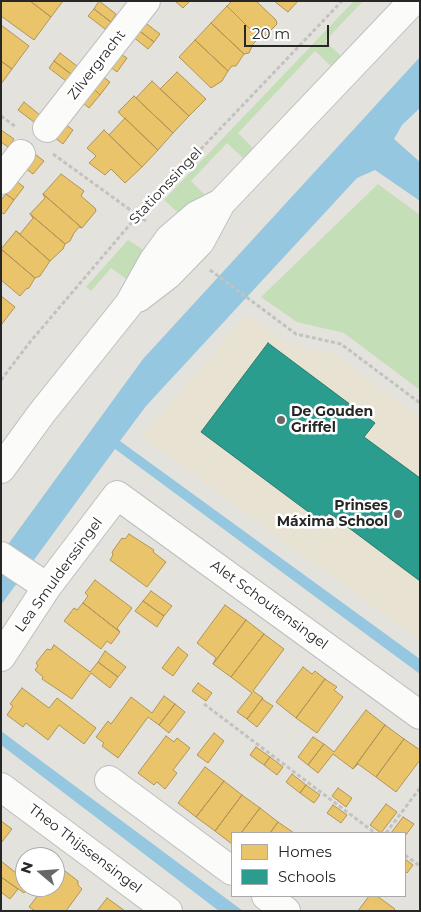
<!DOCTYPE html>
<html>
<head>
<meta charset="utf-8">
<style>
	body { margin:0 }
	#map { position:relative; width:421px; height:912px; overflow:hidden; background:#e4e2dc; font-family:Montserrat,sans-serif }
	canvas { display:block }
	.frame { position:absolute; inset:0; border:2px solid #272727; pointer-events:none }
	.legend { position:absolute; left:231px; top:832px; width:175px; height:65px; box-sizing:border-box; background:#fff; border:1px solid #a9a9a9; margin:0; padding:6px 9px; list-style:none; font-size:15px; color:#272727 }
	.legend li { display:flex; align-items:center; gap:10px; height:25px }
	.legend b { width:25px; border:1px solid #a9a9a9 }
	.north { position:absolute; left:15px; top:847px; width:50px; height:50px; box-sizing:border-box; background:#fff; border:1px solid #a9a9a9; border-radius:50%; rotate:288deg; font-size:14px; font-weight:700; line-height:20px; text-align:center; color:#272727 }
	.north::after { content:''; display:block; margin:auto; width:18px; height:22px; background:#696866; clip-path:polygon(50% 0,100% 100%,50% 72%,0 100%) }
	.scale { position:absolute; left:244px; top:25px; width:85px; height:22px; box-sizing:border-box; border:2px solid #272727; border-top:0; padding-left:6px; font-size:15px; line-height:18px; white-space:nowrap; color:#272727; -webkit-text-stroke:4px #fff; paint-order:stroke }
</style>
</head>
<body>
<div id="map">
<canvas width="421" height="912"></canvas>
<div class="frame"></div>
<ul class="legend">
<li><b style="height:14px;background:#e9c46a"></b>Homes</li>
<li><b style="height:14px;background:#2a9d8f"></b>Schools</li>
</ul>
<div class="north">N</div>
<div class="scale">20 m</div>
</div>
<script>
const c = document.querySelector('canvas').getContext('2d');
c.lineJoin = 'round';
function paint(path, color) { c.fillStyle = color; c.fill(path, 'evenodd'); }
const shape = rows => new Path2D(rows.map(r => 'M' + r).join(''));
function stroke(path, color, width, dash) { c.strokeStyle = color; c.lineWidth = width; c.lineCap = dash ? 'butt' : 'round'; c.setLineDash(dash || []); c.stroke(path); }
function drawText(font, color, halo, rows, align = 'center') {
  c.font = font + ' Montserrat,sans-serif'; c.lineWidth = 5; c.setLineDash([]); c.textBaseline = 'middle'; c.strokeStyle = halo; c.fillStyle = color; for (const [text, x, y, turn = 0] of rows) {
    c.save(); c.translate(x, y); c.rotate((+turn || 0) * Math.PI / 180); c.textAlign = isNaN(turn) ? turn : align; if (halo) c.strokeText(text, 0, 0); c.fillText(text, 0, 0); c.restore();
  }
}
paint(shape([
	[246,314,292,345,334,353,420,418,420,641,142,437]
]), '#e7e2d2');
paint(shape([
	[354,1,363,1,325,41,341,56,331,66,315,51,238,133,253,148,243,158,227,143,191,181,206,196,182,216,164,200],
	[378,184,420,215,420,390,344,333,297,322,261,297],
	[128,240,148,253,129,281,111,268,91,291,86,287]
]), '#c4deb7');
paint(shape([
	[420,57,420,108,402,125,394,139,420,162,420,201,375,170,357,178,146,406,120,441,420,659,420,674,115,449,1,605,1,554,143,359],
	[1,731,243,911,219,911,1,745]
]), '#95c7e1');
const homes = shape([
	[1,1,30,1,51,17,34,40,1,16,1,1],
	[30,1,63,1,51,17,30,1],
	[99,1,116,14,111,22,94,9,99,1],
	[175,1,188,1,189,2,183,8,175,1],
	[232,1,256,1,276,20,277,24,261,40,227,6,232,1],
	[274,1,298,1,288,12,274,1],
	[227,6,261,40,259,38,253,44,249,53,244,54,211,23,227,6],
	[94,9,111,22,105,29,88,16,94,9],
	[143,21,160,34,154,42,137,29,143,21],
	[211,23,244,54,236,66,232,66,228,71,195,40,211,23],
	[1,25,29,46,12,69,1,61,1,25],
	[137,29,154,42,148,49,132,36,137,29],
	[195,40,228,71,222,81,211,88,179,57,195,40],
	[60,53,77,66,71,74,54,61,60,53],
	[119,53,127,58,117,72,109,66,119,53],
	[1,61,12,69,1,84,1,61],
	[54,61,71,74,66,81,49,68,54,61],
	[177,72,206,99,189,116,160,89,177,72],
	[102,76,110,82,100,95,93,88,102,76],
	[152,81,189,116,173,133,136,98,152,81],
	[93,88,100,95,89,108,82,102,93,88],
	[134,96,173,133,158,150,118,112,134,96],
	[24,102,40,115,34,122,18,110,24,102],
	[125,118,158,150,142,167,109,135,125,118],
	[65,124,73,130,63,144,55,138,65,124],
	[1,130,14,139,8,147,1,142,1,130],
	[104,130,142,167,125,183,111,169,105,175,89,163,96,156,87,148,104,130],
	[36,155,44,161,33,174,25,168,36,155],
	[61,174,84,191,81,196,95,208,96,211,82,228,43,194,61,174],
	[16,181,24,187,14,200,6,194,16,181],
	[6,194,14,200,4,214,1,212,1,200,6,194],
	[43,194,82,228,79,227,74,233,70,241,65,244,30,214,45,198,43,194],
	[30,214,65,244,63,249,50,261,16,231,20,234,33,218,30,214],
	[16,231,50,261,40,276,35,278,1,249,16,231],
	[1,249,35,278,29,288,26,289,20,296,1,280,1,249],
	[1,296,15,307,1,325,1,296],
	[129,534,154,550,153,552,166,562,147,587,110,560,113,555,112,552,122,538,125,539,129,534],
	[95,580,132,608,117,628,120,632,83,603,88,596,85,593,95,580],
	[151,591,172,606,164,616,143,601,151,591],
	[143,601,164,616,157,627,135,611,143,601],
	[83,603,120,632,111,644,107,641,101,649,64,621,74,608,77,610,83,603],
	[225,605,246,620,213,664,216,658,197,643,225,605],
	[246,620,264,634,231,677,213,664,246,620],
	[264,634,284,649,253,691,263,698,247,719,237,712,252,693,231,677,264,634],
	[54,645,90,672,98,662,118,677,110,688,91,673,72,699,42,679,43,677,35,670,38,666,36,663,47,649,51,650,54,645],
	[178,647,188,655,173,676,162,668,178,647],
	[105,651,126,667,118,677,98,662,105,651],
	[303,667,312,674,315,671,325,679,296,718,276,702,303,667],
	[325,679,337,687,334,690,343,697,317,733,296,718,325,679],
	[198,683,212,693,206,701,192,691,198,683],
	[22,688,49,708,57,698,96,728,84,744,59,725,48,740,26,723,23,727,7,715,13,706,10,704,22,688],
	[164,696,175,704,159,725,148,717,118,758,102,746,104,743,96,737,108,721,111,724,131,697,152,713,164,696],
	[262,699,273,706,257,727,247,719,262,699],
	[175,704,185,712,169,733,159,725,175,704],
	[366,710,385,725,353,769,333,754,318,773,308,765,324,744,334,752,366,710],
	[385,725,404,739,376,777,358,764,353,769,385,725],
	[214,733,224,741,208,763,197,755,214,733],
	[166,736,174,742,177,738,190,748,173,770,177,773,165,789,157,782,154,785,138,773,166,736],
	[313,737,324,744,308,765,298,757,313,737],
	[404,739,420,750,420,760,396,792,376,777,404,739],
	[256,747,270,757,264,765,250,755,256,747],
	[270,757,283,767,277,775,264,765,270,757],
	[205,767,224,781,196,817,178,803,205,767],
	[292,774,306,785,300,793,286,782,292,774],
	[224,781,242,795,215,831,196,817,224,781],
	[306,785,320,795,314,803,300,793,306,785],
	[338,788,352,798,346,807,332,796,338,788],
	[242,795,260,808,241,833,232,833,232,844,215,831,242,795],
	[386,804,397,812,381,833,370,825,386,804],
	[333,805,347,815,341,823,327,813,333,805],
	[260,808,278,822,270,833,241,833,260,808],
	[403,817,414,824,405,836,405,833,391,833,403,817],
	[1,821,12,829,1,843,1,821],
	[278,822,294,833,270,833,278,822],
	[405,859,413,865,407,873,405,871,405,859],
	[1,861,25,880,25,887,29,887,24,893,1,877,1,861],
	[57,870,61,873,65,871,78,881,78,885,82,889,66,911,35,911,29,907,44,887,55,887,57,870],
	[1,877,18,889,10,899,1,892,1,877],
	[369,896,377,896,395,909,393,911,358,911,369,896],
	[107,898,114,903,125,911,97,911,107,898]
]);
paint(homes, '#e9c46a');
stroke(homes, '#af9556', 1);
const schools = shape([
	[268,343,375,423,364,437,420,478,420,581,329,513,322,522,201,432,268,343]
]);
paint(schools, '#2a9d8f');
stroke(schools, '#297a70', 1);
const street = shape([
	[47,128,146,1],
	[1,180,21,154],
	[1,556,47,587],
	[1,657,47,587,117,495,420,715],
	[109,780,232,871],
	[1,787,168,911],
	[266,896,286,911]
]);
const secondary = shape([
	[138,298,168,275,200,242,221,203],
	[1,469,41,414,129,304,153,261,169,239,197,215,221,203,413,1]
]);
stroke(street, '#bebebe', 30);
stroke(secondary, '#bebebe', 30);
stroke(shape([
	[1,116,16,127],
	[53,154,147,222],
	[210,270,296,334,341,344,420,403],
	[1,380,30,342,138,215,342,1],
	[204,704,375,833],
	[386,833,420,788],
	[405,855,420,866]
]), '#c2c2c1', 3, [4, 2.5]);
stroke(street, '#fbfbfa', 28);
stroke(secondary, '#fbfbfa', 28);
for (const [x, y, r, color] of [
	[281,420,5,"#696866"],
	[398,514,5,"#696866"]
]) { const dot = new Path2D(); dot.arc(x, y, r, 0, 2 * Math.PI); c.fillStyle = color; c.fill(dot); stroke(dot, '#fff', 2); }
drawText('14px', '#272727', '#fff', [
	["Zilvergracht",97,65,-52],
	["Stationssingel",166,186,-47],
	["Lea Smulderssingel",59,575,-54],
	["Alet Schoutensingel",269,605,36],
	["Theo Thijssensingel",85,849,37]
]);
drawText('bold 14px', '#272727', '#fff', [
	["De Gouden",291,412],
	["Griffel",291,428],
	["Prinses",388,506,"right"],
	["Máxima School",388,522,"right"]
], 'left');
</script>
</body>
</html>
